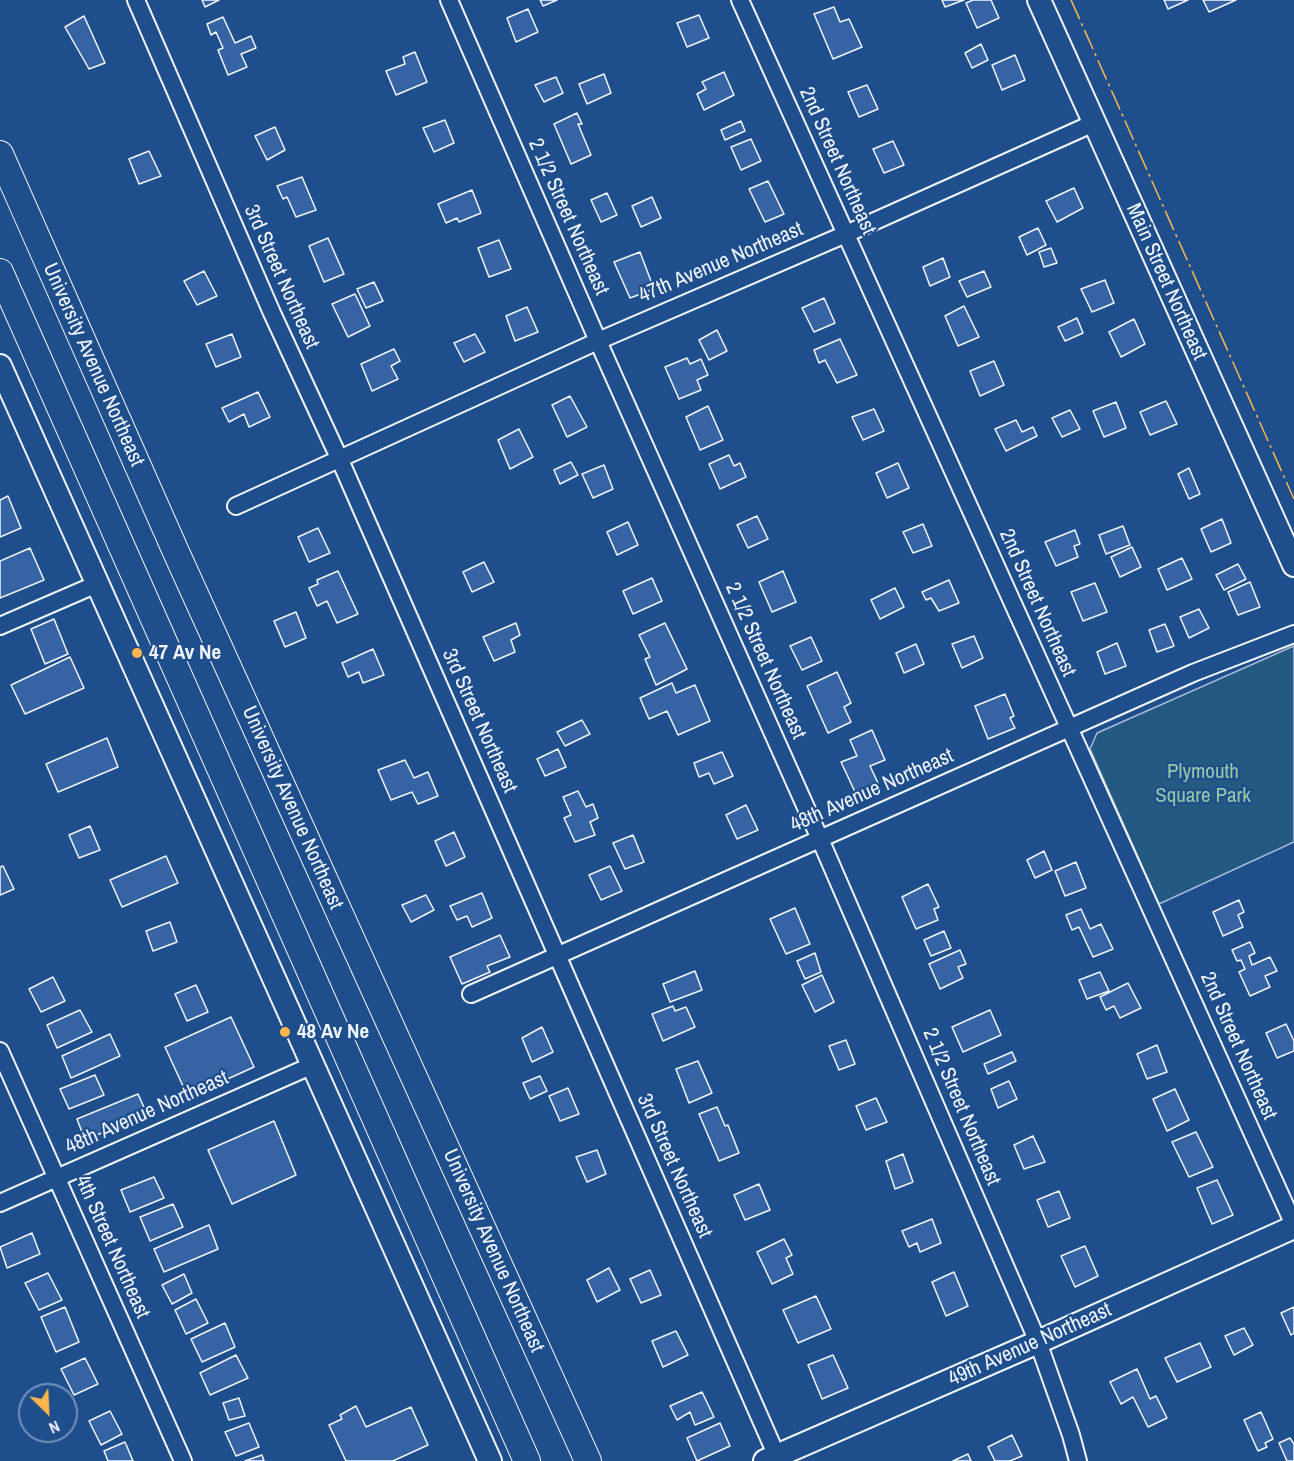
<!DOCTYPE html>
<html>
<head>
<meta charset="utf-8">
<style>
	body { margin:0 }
	#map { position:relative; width:1294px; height:1461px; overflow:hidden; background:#1f4e8c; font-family:"Archivo Narrow",sans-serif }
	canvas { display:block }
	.north { position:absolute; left:18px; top:1383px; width:60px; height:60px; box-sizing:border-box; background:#1f4e8c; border:2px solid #7391ba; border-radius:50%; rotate:156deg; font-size:16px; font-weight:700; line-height:24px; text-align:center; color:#f2f6ff }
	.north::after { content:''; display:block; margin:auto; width:21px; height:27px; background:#ffb74d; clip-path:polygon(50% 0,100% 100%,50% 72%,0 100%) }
</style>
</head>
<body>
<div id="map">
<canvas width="1294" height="1461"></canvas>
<div class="north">N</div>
</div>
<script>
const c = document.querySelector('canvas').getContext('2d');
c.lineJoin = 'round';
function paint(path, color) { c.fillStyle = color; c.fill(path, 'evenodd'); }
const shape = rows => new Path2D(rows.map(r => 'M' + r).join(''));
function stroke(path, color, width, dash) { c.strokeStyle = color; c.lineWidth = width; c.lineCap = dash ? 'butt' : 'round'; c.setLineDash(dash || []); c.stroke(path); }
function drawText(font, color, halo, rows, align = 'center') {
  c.font = font + ' "Archivo Narrow",sans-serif'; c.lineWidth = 4.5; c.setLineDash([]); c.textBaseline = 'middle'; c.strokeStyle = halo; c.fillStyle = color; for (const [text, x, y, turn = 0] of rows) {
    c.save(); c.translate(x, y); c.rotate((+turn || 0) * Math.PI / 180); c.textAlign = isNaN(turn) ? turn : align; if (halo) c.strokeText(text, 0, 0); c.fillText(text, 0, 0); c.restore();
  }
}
const green = shape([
	[1294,646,1294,842,1159,904,1090,749,1097,733,1294,646]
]);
paint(green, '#245a82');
stroke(green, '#a8bbd7', 1.5);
const building = shape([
	[202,0,219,0,205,7,202,0],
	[540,0,557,0,543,6,540,0],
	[942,0,964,0,945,7,942,0],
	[973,0,991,0,999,18,977,28,966,3,973,0],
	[1164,0,1188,0,1168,9,1164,0],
	[1203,0,1236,0,1209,12,1203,0],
	[834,7,840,22,849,19,862,47,833,59,814,14,834,7],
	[528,9,538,32,516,42,507,18,528,9],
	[699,15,709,38,687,47,677,23,699,15],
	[84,16,105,63,89,69,65,27,84,16],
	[223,17,235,43,251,36,256,48,241,54,247,67,228,75,218,50,223,48,216,32,211,35,207,24,223,17],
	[981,44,988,60,972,68,965,53,981,44],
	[415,52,427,82,396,95,386,71,405,64,403,57,415,52],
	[1015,55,1025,80,1002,90,992,65,1015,55],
	[724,72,734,95,704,110,697,94,706,89,702,82,724,72],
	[604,74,611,93,587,104,579,84,604,74],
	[556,77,563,93,544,102,535,85,556,77],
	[867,85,878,109,859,117,848,92,867,85],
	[577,113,582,124,578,124,591,155,571,164,554,124,577,113],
	[445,120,454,143,434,152,423,128,445,120],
	[741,121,745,131,725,140,721,130,741,121],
	[275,127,285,150,267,160,255,136,275,127],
	[751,139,761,161,741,170,731,147,751,139],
	[893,141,904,165,884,173,873,149,893,141],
	[149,151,161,176,139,184,129,159,149,151],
	[302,177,316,210,296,217,287,197,283,199,277,186,302,177],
	[768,181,784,214,765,222,749,189,768,181],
	[1074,188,1083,208,1057,222,1046,201,1074,188],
	[472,190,481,213,459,222,457,218,446,223,438,204,472,190],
	[607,193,617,215,601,222,591,200,607,193],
	[652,197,661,218,641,227,632,206,652,197],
	[1038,228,1046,245,1027,255,1019,237,1038,228],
	[328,238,344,274,324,282,309,246,328,238],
	[499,240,511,269,489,277,478,248,499,240],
	[1051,248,1057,263,1044,267,1039,252,1051,248],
	[640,252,654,289,630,298,614,262,640,252],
	[943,258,950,277,930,286,923,267,943,258],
	[204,271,217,296,197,305,184,281,204,271],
	[984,271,991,287,967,297,959,281,984,271],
	[1105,280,1114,303,1092,312,1081,289,1105,280],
	[374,282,383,301,366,308,357,289,374,282],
	[355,294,370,326,348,337,332,304,355,294],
	[824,298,835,323,814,332,802,308,824,298],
	[964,306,979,337,958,346,945,316,964,306],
	[527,307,538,332,515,341,506,316,527,307],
	[1077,318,1083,333,1065,341,1058,327,1077,318],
	[1134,319,1145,344,1121,357,1109,332,1134,319],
	[717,330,727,351,709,360,699,340,717,330],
	[232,334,241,357,216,367,206,344,232,334],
	[475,334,485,352,464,362,454,343,475,334],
	[840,339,857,375,837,383,825,360,819,363,814,350,840,339],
	[394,349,400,361,391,366,398,379,372,391,361,364,394,349],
	[687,358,690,364,701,359,708,375,697,380,701,390,679,399,665,367,687,358],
	[994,361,1004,385,980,396,970,371,994,361],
	[258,392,270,417,249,427,244,414,229,422,222,408,258,392],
	[570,396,587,427,567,437,552,405,570,396],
	[1166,401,1177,424,1150,435,1140,412,1166,401],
	[1116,402,1126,428,1104,437,1093,411,1116,402],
	[708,406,723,440,700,450,686,417,708,406],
	[874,409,884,431,863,440,852,417,874,409],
	[1070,410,1080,429,1062,437,1052,418,1070,410],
	[1016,420,1022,432,1033,427,1037,436,1006,451,995,429,1016,420],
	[519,429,533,457,510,469,498,440,519,429],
	[729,455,734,466,740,463,746,477,720,489,709,464,729,455],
	[571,462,578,475,560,484,554,470,571,462],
	[898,463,909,488,887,498,876,473,898,463],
	[604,465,613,489,593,498,582,474,604,465],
	[1189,468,1200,494,1189,499,1178,474,1189,468],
	[8,496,21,528,0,537,0,500,8,496],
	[757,516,768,539,748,548,737,525,757,516],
	[1222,519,1231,543,1211,552,1201,529,1222,519],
	[628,522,638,545,617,555,607,532,628,522],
	[923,524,932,546,913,553,903,532,923,524],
	[1123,526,1130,545,1106,554,1099,535,1123,526],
	[318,528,330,553,309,562,298,537,318,528],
	[1075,530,1080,544,1074,546,1078,557,1056,566,1045,542,1075,530],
	[1132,547,1141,567,1120,577,1111,557,1132,547],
	[30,548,44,580,0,598,0,561,30,548],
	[1182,558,1192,579,1167,590,1158,569,1182,558],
	[484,562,494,582,472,592,463,572,484,562],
	[1238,564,1246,579,1224,590,1216,575,1238,564],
	[338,571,358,614,337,623,327,601,317,606,309,588,318,584,317,580,338,571],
	[783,571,796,602,772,612,759,582,783,571],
	[652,578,662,601,633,614,623,591,652,578],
	[949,580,959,603,939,611,931,598,926,600,922,592,949,580],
	[1250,582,1260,607,1238,615,1228,592,1250,582],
	[1095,583,1107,612,1083,621,1071,592,1095,583],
	[895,588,904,607,880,619,871,600,895,588],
	[1199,609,1209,628,1189,638,1180,617,1199,609],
	[296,612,306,638,285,647,274,621,296,612],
	[54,619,68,654,45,664,31,629,54,619],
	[516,623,520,635,511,640,515,652,494,661,483,637,516,623],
	[665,623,687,669,656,685,645,659,650,657,639,635,665,623],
	[1165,624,1174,646,1157,652,1149,630,1165,624],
	[974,636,983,658,962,668,952,644,974,636],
	[811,637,822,661,802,670,790,646,811,637],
	[1117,643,1126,666,1105,674,1097,652,1117,643],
	[916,644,924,664,904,673,896,653,916,644],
	[373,649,384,675,363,683,359,672,348,677,342,663,373,649],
	[70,657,84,688,25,714,11,685,70,657],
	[837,672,851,703,844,707,851,722,828,733,807,686,837,672],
	[672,683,676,693,695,685,710,721,678,735,667,711,649,719,640,698,672,683],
	[1005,694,1014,716,1010,718,1015,728,988,739,975,706,1005,694],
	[582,720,590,734,565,746,557,732,582,720],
	[872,730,885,760,870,766,878,783,855,792,841,762,857,756,850,740,872,730],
	[107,738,118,767,58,792,46,764,107,738],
	[558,749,566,767,545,776,537,759,558,749],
	[722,752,733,776,714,784,709,773,699,777,694,763,722,752],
	[405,760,414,778,428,772,438,796,418,804,412,792,391,800,378,770,405,760],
	[578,791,586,807,593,804,598,818,590,822,595,835,575,842,564,818,571,815,563,797,578,791],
	[746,805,758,830,737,839,726,815,746,805],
	[90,826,100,850,79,858,69,835,90,826],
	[454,832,465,857,446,866,435,841,454,832],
	[633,835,644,862,625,869,613,843,633,835],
	[1044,851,1052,870,1035,878,1027,860,1044,851],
	[166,856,178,883,122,907,110,880,166,856],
	[1076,862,1086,888,1065,896,1055,871,1076,862],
	[3,866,14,889,0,895,0,867,3,866],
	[610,866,622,891,601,900,589,875,610,866],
	[928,884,939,907,934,909,938,920,916,929,902,897,928,884],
	[482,893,492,918,472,927,467,916,457,920,450,906,482,893],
	[426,895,434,910,411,922,402,905,426,895],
	[1239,900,1244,912,1238,915,1243,927,1223,936,1213,912,1239,900],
	[795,908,810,944,786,954,770,919,795,908],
	[1081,909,1090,929,1101,924,1113,949,1093,957,1079,927,1072,930,1066,915,1081,909],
	[170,922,177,942,153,951,146,931,170,922],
	[944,931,951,948,931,956,924,940,944,931],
	[500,935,510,957,487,966,490,972,462,984,450,957,500,935],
	[1250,942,1255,953,1249,956,1252,965,1270,957,1277,971,1265,976,1270,987,1250,996,1239,972,1245,969,1241,960,1237,961,1232,950,1250,942],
	[960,950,966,964,958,967,963,978,940,989,929,964,960,950],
	[815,953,821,972,805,979,797,961,815,953],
	[695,971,702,990,670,1002,663,984,695,971],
	[1100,972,1109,991,1087,999,1079,980,1100,972],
	[822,975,834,1002,815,1012,802,985,822,975],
	[53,977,65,1001,41,1012,29,989,53,977],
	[1128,983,1141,1008,1120,1018,1114,1006,1106,1010,1100,997,1128,983],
	[196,985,208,1012,187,1021,175,994,196,985],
	[673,1006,675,1011,686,1007,695,1027,663,1041,652,1014,673,1006],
	[80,1010,92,1032,57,1048,47,1025,80,1010],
	[990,1010,1001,1035,963,1052,952,1027,990,1010],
	[231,1017,254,1067,188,1097,165,1047,231,1017],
	[1286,1024,1294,1041,1294,1051,1277,1058,1266,1033,1286,1024],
	[542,1027,553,1052,532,1062,522,1038,542,1027],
	[110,1034,120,1056,71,1078,62,1056,110,1034],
	[846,1040,855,1064,839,1070,829,1046,846,1040],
	[1157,1045,1167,1072,1147,1079,1137,1054,1157,1045],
	[1012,1052,1016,1061,988,1074,984,1064,1012,1052],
	[698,1061,712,1093,689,1103,676,1069,698,1061],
	[95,1075,104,1095,69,1109,60,1089,95,1075],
	[540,1076,547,1091,530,1099,523,1083,540,1076],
	[1009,1081,1017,1099,998,1108,991,1089,1009,1081],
	[568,1088,579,1114,560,1121,549,1096,568,1088],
	[1175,1089,1189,1120,1167,1131,1153,1099,1175,1089],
	[138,1094,147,1114,85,1140,77,1119,138,1094],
	[876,1098,887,1122,866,1130,856,1106,876,1098],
	[717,1107,725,1126,728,1125,739,1153,719,1161,699,1114,717,1107],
	[274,1121,296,1175,232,1204,208,1150,274,1121],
	[1196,1132,1213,1167,1189,1177,1172,1142,1196,1132],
	[1033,1136,1045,1162,1024,1169,1014,1145,1033,1136],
	[597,1150,606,1174,587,1182,576,1157,597,1150],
	[903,1154,913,1182,895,1189,886,1161,903,1154],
	[154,1177,164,1198,130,1212,121,1190,154,1177],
	[1217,1180,1233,1215,1212,1224,1197,1188,1217,1180],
	[759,1184,770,1210,745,1220,734,1195,759,1184],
	[1059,1191,1070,1218,1048,1227,1037,1200,1059,1191],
	[173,1204,183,1227,150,1241,140,1217,173,1204],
	[932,1219,941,1243,920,1252,917,1243,909,1247,902,1231,932,1219],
	[209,1225,218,1249,164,1272,154,1249,209,1225],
	[32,1233,40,1254,7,1268,0,1247,32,1233],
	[784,1239,792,1255,786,1258,793,1274,772,1284,757,1252,784,1239],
	[1085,1246,1098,1276,1075,1287,1061,1256,1085,1246],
	[609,1268,620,1290,597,1302,587,1280,609,1268],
	[650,1270,661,1295,641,1303,630,1279,650,1270],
	[954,1272,968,1306,946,1316,932,1282,954,1272],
	[48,1273,62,1300,39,1310,25,1283,48,1273],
	[184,1274,192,1293,172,1304,162,1285,184,1274],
	[816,1296,831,1329,798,1343,783,1310,816,1296],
	[196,1299,208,1323,186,1334,175,1310,196,1299],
	[65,1307,79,1342,56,1352,41,1317,65,1307],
	[1294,1307,1294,1333,1291,1335,1281,1313,1294,1307],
	[225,1323,235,1347,202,1362,191,1339,225,1323],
	[1244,1328,1253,1345,1234,1355,1225,1336,1244,1328],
	[676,1331,688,1355,663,1367,652,1341,676,1331],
	[1200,1343,1211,1367,1177,1382,1165,1358,1200,1343],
	[236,1355,248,1378,210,1395,200,1373,236,1355],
	[833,1355,848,1388,822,1399,808,1365,833,1355],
	[85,1358,98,1384,74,1395,61,1369,85,1358],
	[1137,1369,1150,1399,1156,1396,1167,1418,1148,1427,1133,1397,1121,1404,1110,1382,1137,1369],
	[702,1392,714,1417,695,1425,690,1412,677,1420,670,1406,702,1392],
	[239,1398,245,1416,229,1420,223,1403,239,1398],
	[356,1406,366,1427,411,1407,428,1445,393,1461,346,1461,329,1425,342,1419,340,1415,356,1406],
	[110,1411,122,1434,101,1445,89,1421,110,1411],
	[1261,1412,1273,1439,1265,1443,1267,1447,1258,1451,1244,1420,1261,1412],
	[249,1423,259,1447,236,1456,225,1432,249,1423],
	[720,1423,730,1446,697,1461,687,1438,720,1423],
	[1012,1435,1022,1456,1010,1461,995,1461,988,1447,1012,1435],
	[1290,1438,1294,1444,1294,1461,1287,1461,1279,1443,1290,1438],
	[125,1442,133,1461,108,1461,104,1451,125,1442],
	[968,1454,971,1461,953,1461,968,1454],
	[262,1455,264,1461,245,1461,262,1455]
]);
paint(building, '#3563a3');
stroke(building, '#f2f6ff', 1.5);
const street = shape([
	[136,0,272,313,340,460,779,1461],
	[449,0,598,341,820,839,1038,1342,1071,1435,1078,1461],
	[740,0,1294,1225],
	[236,506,598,341,846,234,1094,123],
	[0,626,97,584],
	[471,994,1193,673,1294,634],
	[0,1051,183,1461],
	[0,1203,313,1065]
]);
const secondary = shape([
	[1039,0,1294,565],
	[0,366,490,1461],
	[765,1461,1038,1342,1294,1227]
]);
const primary = shape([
	[0,154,176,552,588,1461],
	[0,272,527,1461]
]);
stroke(street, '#f2f6ff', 20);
stroke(secondary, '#f2f6ff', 26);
stroke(primary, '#f2f6ff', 28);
stroke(street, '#1f4e8c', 16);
stroke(secondary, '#1f4e8c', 22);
stroke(primary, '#1f4e8c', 26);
stroke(shape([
	[1071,0,1294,499]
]), '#ffb74d', 1.5, [21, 4.5, 3, 4.5]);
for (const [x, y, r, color] of [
	[137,653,6,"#ffb74d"],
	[285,1032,6,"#ffb74d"]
]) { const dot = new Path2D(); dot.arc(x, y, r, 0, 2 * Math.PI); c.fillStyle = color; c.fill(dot); stroke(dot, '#1f4e8c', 2); }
drawText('21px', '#f2f6ff', '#1f4e8c', [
	["2nd Street Northeast",837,161,66],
	["2 1/2 Street Northeast",568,217,66],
	["47th Avenue Northeast",721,263,-23],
	["3rd Street Northeast",281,277,66],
	["Main Street Northeast",1166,282,66],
	["University Avenue Northeast",93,365,66],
	["2nd Street Northeast",1037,603,66],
	["2 1/2 Street Northeast",765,661,66],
	["3rd Street Northeast",479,721,66],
	["48th Avenue Northeast",872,791,-24],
	["University Avenue Northeast",292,808,66],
	["2nd Street Northeast",1238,1046,66],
	["2 1/2 Street Northeast",961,1107,67],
	["48th Avenue Northeast",147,1113,-24],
	["3rd Street Northeast",674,1166,66],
	["4th Street Northeast",112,1247,66],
	["University Avenue Northeast",493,1251,66],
	["49th Avenue Northeast",1030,1345,-24]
]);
drawText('bold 21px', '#f2f6ff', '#1f4e8c', [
	["47 Av Ne",149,653],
	["48 Av Ne",297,1032]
], 'left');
drawText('21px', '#97c8a6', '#1f4e8c', [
	["Plymouth",1203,772],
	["Square Park",1203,796]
]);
</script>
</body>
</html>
